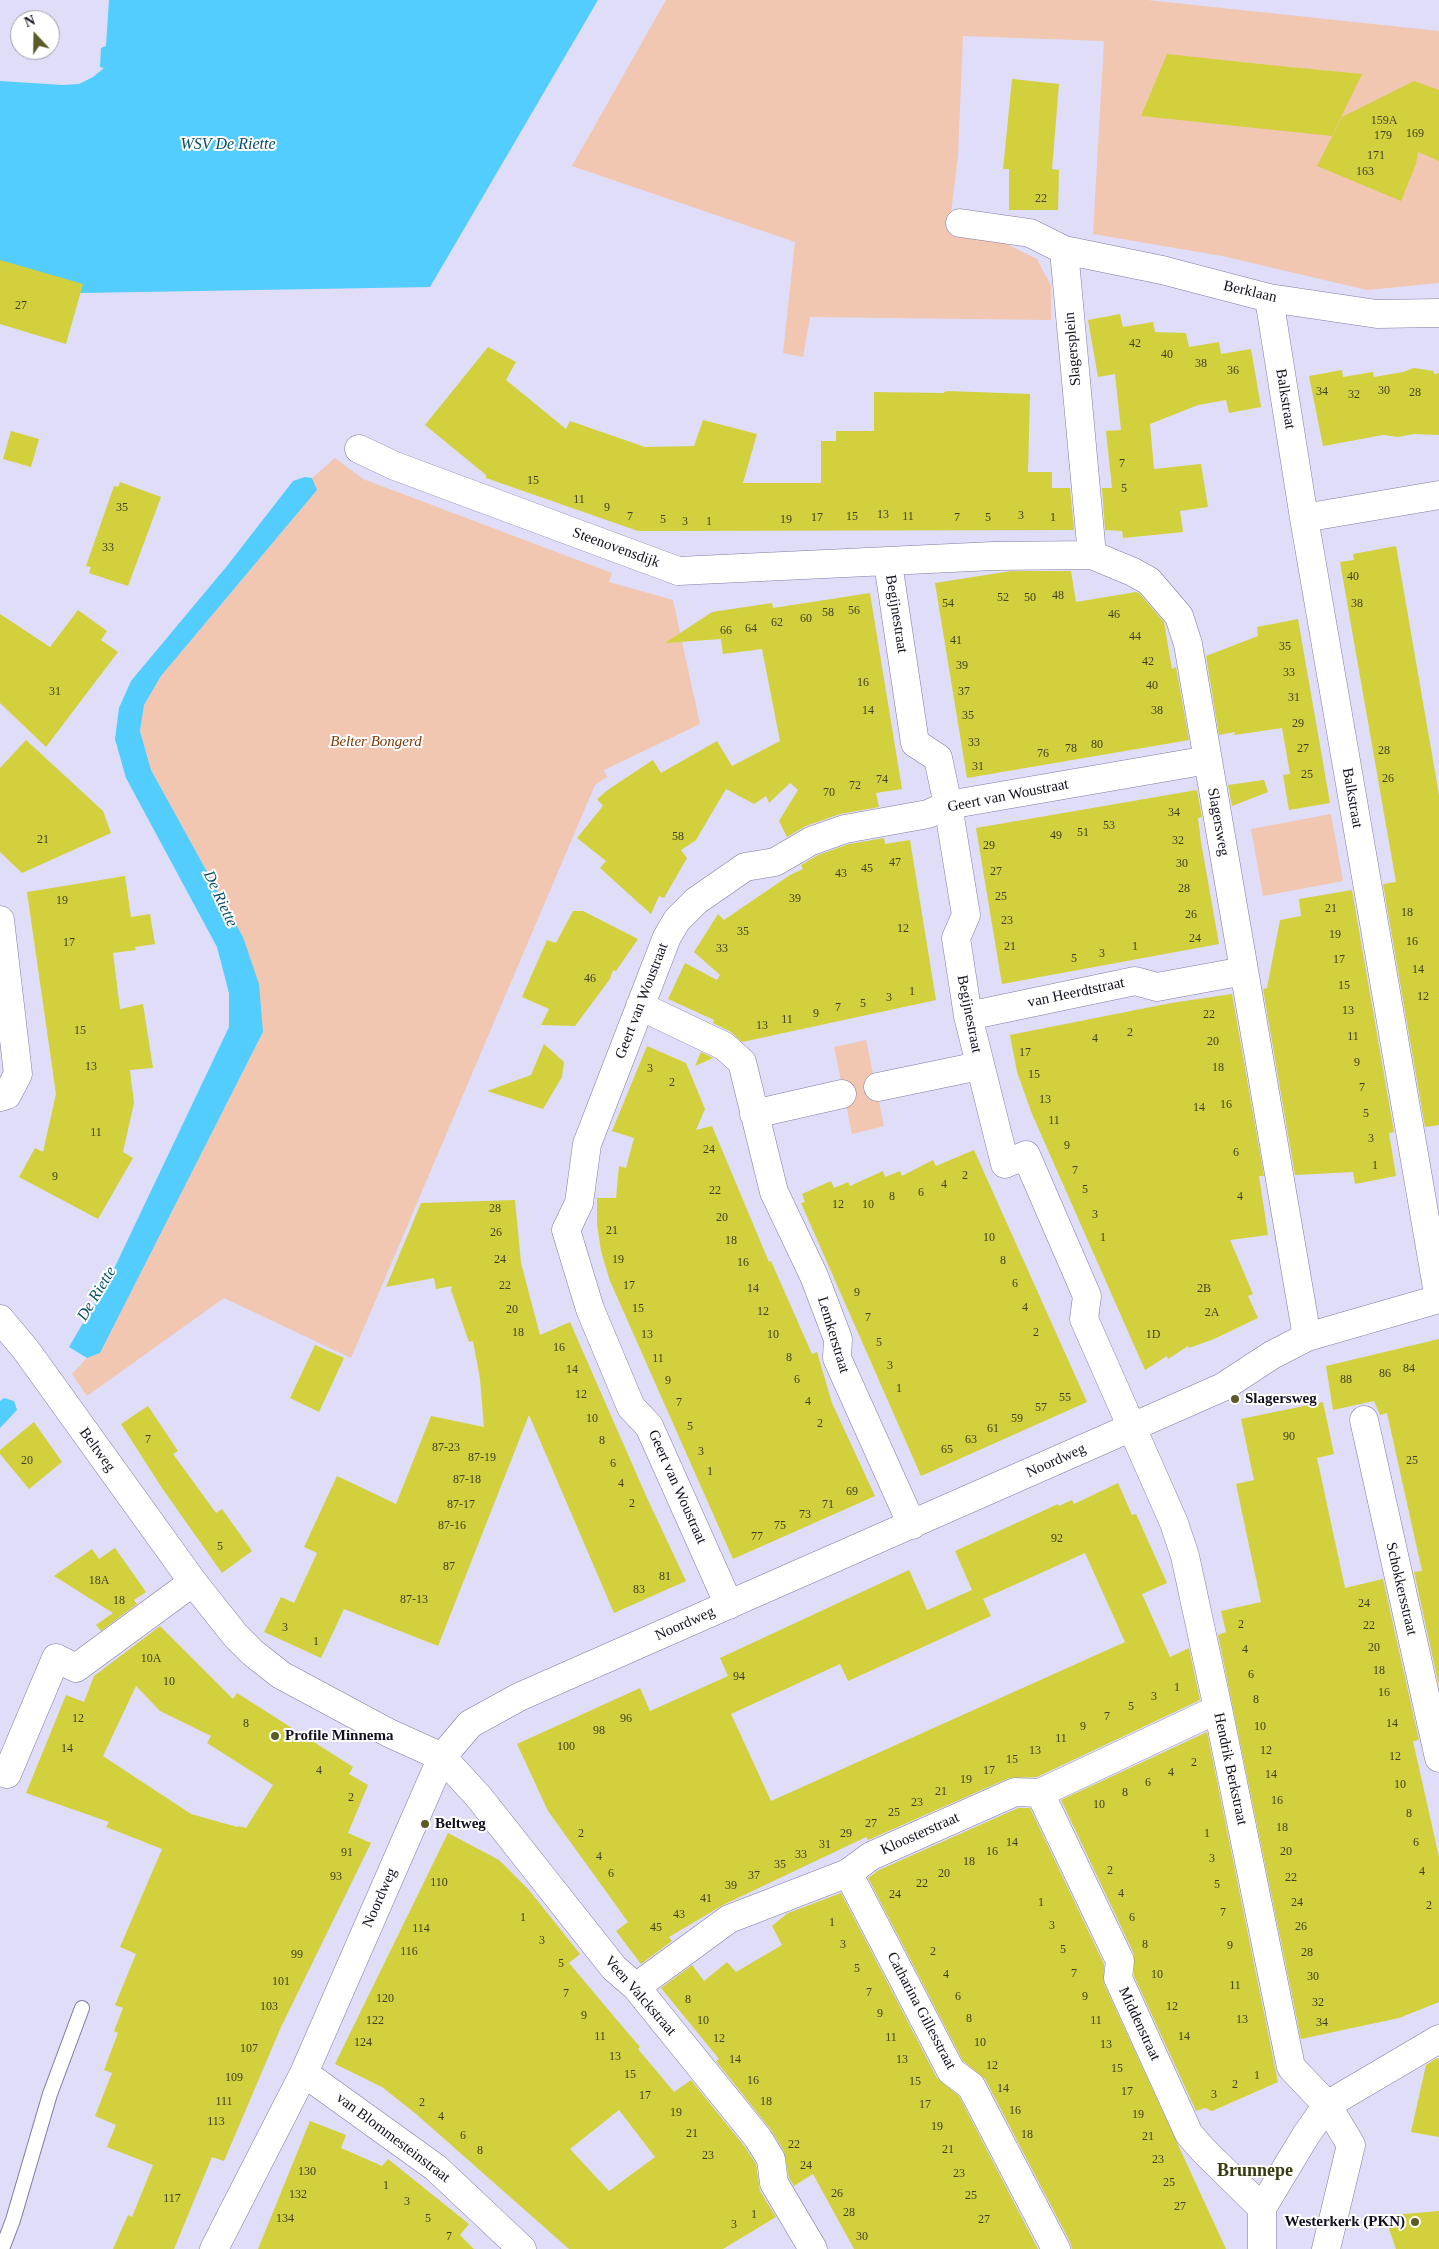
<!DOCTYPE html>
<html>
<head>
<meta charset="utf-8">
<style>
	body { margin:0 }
	#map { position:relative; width:1439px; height:2249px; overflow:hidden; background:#dfddf8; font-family:"Times New Roman",serif }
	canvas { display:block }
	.north { position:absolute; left:10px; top:10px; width:50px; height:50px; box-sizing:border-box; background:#fff; border:1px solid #a09fa5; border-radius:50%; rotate:339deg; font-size:14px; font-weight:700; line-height:20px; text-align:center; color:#12101f }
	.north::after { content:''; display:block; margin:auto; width:18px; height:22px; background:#5b5b28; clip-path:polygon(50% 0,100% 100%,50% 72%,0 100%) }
</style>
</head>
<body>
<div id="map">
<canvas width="1439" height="2249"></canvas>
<div class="north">N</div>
</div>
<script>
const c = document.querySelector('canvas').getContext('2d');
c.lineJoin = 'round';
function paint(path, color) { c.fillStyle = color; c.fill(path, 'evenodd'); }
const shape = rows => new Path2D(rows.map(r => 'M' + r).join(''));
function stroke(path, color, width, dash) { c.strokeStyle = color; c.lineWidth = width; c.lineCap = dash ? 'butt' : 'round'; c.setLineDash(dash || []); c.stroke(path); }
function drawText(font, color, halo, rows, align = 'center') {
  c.font = font + ' "Times New Roman",serif'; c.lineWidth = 4; c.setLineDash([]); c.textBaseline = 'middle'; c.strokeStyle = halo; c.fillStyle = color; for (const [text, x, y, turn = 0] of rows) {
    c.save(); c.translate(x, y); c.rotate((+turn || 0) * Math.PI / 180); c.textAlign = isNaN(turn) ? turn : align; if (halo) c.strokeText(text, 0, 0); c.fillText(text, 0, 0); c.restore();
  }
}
paint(shape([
	[666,0,1147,0,1439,31,1439,283,1367,290,1222,256,1093,234,1104,41,963,36,958,156,949,229,994,238,1037,259,1051,286,1051,320,810,317,803,357,783,353,795,242,572,166],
	[335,458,363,479,612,573,609,582,673,600,700,724,604,770,607,777,595,785,351,1358,224,1298,87,1396,72,1374,87,1358,100,1353,263,1032,243,937,151,770,140,731,144,705,161,676,317,490,312,478],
	[1331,814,1343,881,1263,896,1251,829],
	[866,1040,884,1126,852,1134,834,1047]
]), '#f1c7b1');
paint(shape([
	[109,0,598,0,430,287,81,293,0,269,0,81,62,85,79,84,93,77,104,68,100,67,101,48,106,46],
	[305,477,312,478,317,490,161,676,144,705,140,731,151,770,243,937,259,984,263,1032,100,1353,87,1358,69,1347,111,1275,229,1027,229,993,217,947,126,778,115,739,119,708,131,681,227,566,293,481],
	[4,1398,14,1401,17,1410,0,1428,0,1401]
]), '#52cdfe');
paint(shape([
	[1167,54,1269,65,1362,74,1332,136,1141,116],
	[1012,79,1059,84,1052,169,1059,170,1058,210,1009,210,1009,169,1003,169],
	[1414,81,1439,90,1439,161,1418,152,1416,164,1401,201,1317,166,1342,117],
	[0,260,83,284,66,344,0,324],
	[1120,314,1123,327,1153,322,1155,332,1186,333,1189,347,1219,342,1221,354,1251,349,1261,407,1229,413,1226,400,1198,405,1150,424,1154,469,1201,464,1208,507,1180,511,1183,532,1123,538,1122,531,1105,530,1102,488,1112,488,1106,431,1121,430,1115,374,1098,377,1088,320],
	[488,347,516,362,506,380,566,429,570,421,645,447,694,446,703,420,757,434,743,483,821,483,821,441,836,441,836,431,874,431,874,392,943,393,947,391,1030,394,1028,472,1052,472,1052,488,1070,488,1074,530,638,531,486,478,486,475,425,425],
	[1414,368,1434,371,1434,374,1439,373,1439,435,1414,434,1398,437,1383,435,1323,446,1309,376,1342,370,1343,377,1373,372,1374,377,1403,372],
	[11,431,39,439,31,467,3,459],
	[120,482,161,497,128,586,89,573,91,567,86,566,114,486,118,487],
	[1396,546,1439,795,1439,1125,1425,1127,1383,884,1396,882,1340,562,1354,560,1353,554],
	[1011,571,1071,571,1076,602,1136,592,1139,593,1164,622,1172,669,1176,667,1189,740,967,778,935,583],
	[870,593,902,789,876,793,879,807,840,814,806,826,787,837,779,821,798,790,790,783,769,803,766,796,754,804,726,789,696,840,681,850,687,858,664,898,659,896,651,914,600,868,606,861,577,838,603,806,597,799,609,789,653,760,661,773,717,741,732,766,780,741,762,649,723,654,721,639,665,643,712,612,772,603,773,608],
	[78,610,107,631,101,640,118,652,46,747,0,703,0,614,50,647],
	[1298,619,1330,803,1289,810,1283,775,1290,774,1282,728,1234,735,1235,732,1219,735,1206,656,1258,636,1257,627],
	[26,740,103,811,111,833,22,873,0,852,0,768],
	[1264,780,1268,792,1232,806,1228,785],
	[1197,790,1202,817,1198,818,1201,842,1219,944,1002,984,976,828],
	[884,838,885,844,910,840,936,1000,742,1042,731,1032,713,1023,714,1020,668,999,685,963,717,980,720,975,694,952,718,914,724,920,790,875,803,869,801,865,818,855,849,844],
	[125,876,131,917,150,914,155,944,135,947,136,950,113,953,120,1009,143,1004,153,1068,130,1070,134,1103,123,1152,133,1158,98,1219,19,1177,35,1148,43,1152,56,1094,27,892],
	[1352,890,1394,1132,1389,1133,1396,1176,1355,1184,1353,1172,1295,1175,1263,989,1267,988,1280,920,1301,916,1299,899],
	[573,911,583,911,638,939,616,971,613,970,610,979,575,1026,541,1025,549,1009,522,997,547,940,556,943],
	[1232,994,1264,1176,1259,1176,1268,1235,1230,1240,1253,1294,1248,1296,1258,1318,1214,1339,1189,1348,1188,1346,1168,1359,1167,1356,1145,1370,1032,1114,1017,1072,1010,1035,1171,1003],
	[544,1044,564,1062,562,1077,543,1109,487,1091,531,1075],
	[647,1046,686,1063,705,1109,696,1130,712,1126,769,1262,771,1261,812,1354,817,1352,832,1403,875,1496,733,1559,610,1281,601,1251,597,1224,597,1198,616,1198,619,1166,626,1168,634,1138,612,1131],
	[701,1052,713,1058,695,1066],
	[974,1150,1087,1402,921,1476,801,1203,805,1202,802,1194,831,1181,834,1188,848,1182,850,1186,883,1171,885,1177,900,1171,902,1176,933,1160,936,1166],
	[515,1200,521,1263,540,1335,570,1322,647,1498,686,1581,614,1613,529,1415,438,1646,344,1609,321,1658,264,1632,281,1597,294,1603,317,1553,304,1547,337,1476,396,1504,431,1416,484,1427,480,1379,473,1341,469,1342,451,1290,452,1286,436,1289,434,1278,386,1287,421,1203],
	[1439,1339,1439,1686,1414,1572,1422,1571,1387,1413,1380,1415,1374,1401,1333,1410,1326,1366],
	[315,1345,344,1358,319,1412,290,1398],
	[1323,1402,1334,1454,1317,1458,1345,1588,1383,1579,1419,1740,1413,1741,1439,1857,1439,2002,1399,2018,1301,2039,1218,1635,1226,1632,1221,1611,1261,1602,1236,1484,1254,1480,1241,1419],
	[148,1406,178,1451,173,1454,216,1513,222,1509,252,1551,222,1573,162,1488,121,1424],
	[34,1422,62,1462,29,1489,0,1454,0,1450],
	[1118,1483,1132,1515,1136,1514,1167,1583,1142,1594,1170,1657,1189,1648,1200,1700,1037,1777,1009,1778,868,1840,866,1837,723,1905,669,1937,672,1941,641,1964,616,1931,628,1922,548,1811,517,1744,640,1688,650,1711,728,1676,720,1658,909,1570,927,1610,972,1590,955,1551,1058,1504,1059,1506,1072,1500,1074,1504],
	[1085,1553,1125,1642,771,1801,731,1714,840,1664,848,1681,991,1616,983,1599],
	[115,1548,146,1592,134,1600,137,1604,101,1631,96,1625,113,1613,54,1576,92,1549,99,1559],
	[160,1626,233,1699,237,1693,353,1767,349,1774,368,1785,348,1833,371,1843,281,2027,224,2161,212,2157,174,2249,113,2249,128,2215,132,2217,153,2165,107,2147,116,2125,95,2116,112,2073,104,2070,118,2033,114,2031,123,2008,115,2005,136,1954,120,1947,162,1849,106,1827,109,1822,26,1793,66,1695,84,1702,94,1676],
	[136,1686,160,1711,211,1736,207,1743,273,1785,246,1828,239,1826,237,1827,191,1814,103,1756],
	[1207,1732,1278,2082,1212,2111,1205,2108,1196,2111,1134,1976,1134,1954,1061,1800],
	[1018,1808,1030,1808,1104,1964,1104,1984,1226,2249,1072,2249,1070,2242,985,2079,963,2061,868,1878,879,1870],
	[448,1833,499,1860,529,1890,580,1954,569,1963,622,2026,640,2047,638,2049,674,2092,691,2080,745,2147,756,2164,760,2191,776,2217,723,2249,569,2249,416,2114,382,2087,335,2064],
	[619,2110,655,2157,609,2191,570,2149],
	[841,1893,937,2078,959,2096,1038,2249,854,2249,813,2174,794,2186,789,2178,784,2151,771,2130,716,2061,719,2059,661,1988,692,1965,704,1981,727,1962,736,1972,782,1945,772,1926,788,1913],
	[1437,2058,1439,2059,1439,2137,1411,2132,1426,2065],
	[310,2121,346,2135,341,2148,382,2166,388,2159,469,2224,460,2235,474,2249,258,2249],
	[1439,2211,1439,2249,1396,2249,1389,2229,1392,2215]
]), '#d2d03d');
const lane = shape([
	[2,2249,13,2220,50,2094,82,2008]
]);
const street = shape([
	[960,223,1030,233,1064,250,1162,270,1269,298,1377,314,1439,313],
	[1064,250,1092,555],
	[1269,298,1304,518,1439,1299],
	[359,449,395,466,678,571,993,556,1092,555,1133,572,1149,581,1179,616,1188,644,1307,1337],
	[1304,518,1439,495],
	[888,563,915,743,938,758,948,805,966,915,956,938,968,1016,1005,1164,1026,1155,1087,1296,1084,1319,1174,1523,1185,1556,1218,1709,1291,2067,1327,2105,1351,2145,1326,2249],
	[0,920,18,1074,7,1095,0,1097],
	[640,1006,724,1046,742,1062,774,1192,814,1276,838,1339,837,1358,912,1525],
	[968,1016,1135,981,1157,987,1244,971],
	[878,1087,979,1066],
	[754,1114,842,1094],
	[0,1319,26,1350,193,1582,235,1635,253,1653,281,1675,389,1733,442,1757,478,1796,614,1968,636,1987,758,2138,771,2159,774,2183,813,2249],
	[1364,1420,1439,1758],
	[729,1605,649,1426,631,1407,590,1309,566,1230,579,1203,587,1144,667,937,677,920,696,901,745,867,775,862,811,841,845,829,928,814,948,805,1208,760],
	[7,1774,56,1658,76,1668,193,1582],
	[1040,1793,1120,1961,1118,1978,1189,2134,1204,2151,1262,2208],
	[848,1873,951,2071,971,2086,1056,2249],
	[636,1987,729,1919,848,1873,871,1856,1015,1792,1040,1793,1218,1709],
	[304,2073,436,2168,522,2249],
	[214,2249,304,2073,442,1757,470,1724,519,1697,1223,1387,1272,1355,1307,1337,1439,1299],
	[1262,2249,1262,2208,1306,2135,1327,2105,1439,2039]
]);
stroke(lane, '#7f7ba4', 16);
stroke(street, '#7f7ba4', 29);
stroke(lane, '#fff', 14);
stroke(street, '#fff', 28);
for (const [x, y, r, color] of [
	[1235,1399,5,"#5b5b28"],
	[275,1736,5,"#5b5b28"],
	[425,1824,5,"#5b5b28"],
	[1415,2222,5,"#5b5b28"]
]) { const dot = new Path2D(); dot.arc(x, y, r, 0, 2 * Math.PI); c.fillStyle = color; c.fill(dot); stroke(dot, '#fff', 2); }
drawText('12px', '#424026', null, [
	["159A",1384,121],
	["169",1415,134],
	["179",1383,136],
	["171",1376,156],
	["163",1365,172],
	["22",1041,199],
	["27",21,306],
	["42",1135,344],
	["40",1167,355],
	["38",1201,364],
	["36",1233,371],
	["30",1384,391],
	["34",1322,392],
	["28",1415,393],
	["32",1354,395],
	["7",1122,464],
	["15",533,481],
	["5",1124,489],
	["11",579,500],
	["35",122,508],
	["9",607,508],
	["13",883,515],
	["3",1021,516],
	["7",630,517],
	["15",852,517],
	["11",908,517],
	["17",817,518],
	["7",957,518],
	["5",988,518],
	["1",1053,518],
	["5",663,520],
	["19",786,520],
	["3",685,522],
	["1",709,522],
	["33",108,548],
	["40",1353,577],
	["48",1058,596],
	["52",1003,598],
	["50",1030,598],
	["54",948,604],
	["38",1357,604],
	["56",854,611],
	["58",828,613],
	["46",1114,615],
	["60",806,619],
	["62",777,623],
	["64",751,629],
	["66",726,631],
	["44",1135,637],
	["41",956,641],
	["35",1285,647],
	["42",1148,662],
	["39",962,666],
	["33",1289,673],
	["16",863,683],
	["40",1152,686],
	["31",55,692],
	["37",964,692],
	["31",1294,698],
	["14",868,711],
	["38",1157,711],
	["35",968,716],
	["29",1298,724],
	["33",974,743],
	["80",1097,745],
	["78",1071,749],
	["27",1303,749],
	["28",1384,751],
	["76",1043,754],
	["31",978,767],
	["25",1307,775],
	["26",1388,779],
	["74",882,780],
	["72",855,786],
	["70",829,793],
	["34",1174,813],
	["53",1109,826],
	["51",1083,833],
	["49",1056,836],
	["58",678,837],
	["21",43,840],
	["32",1178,841],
	["29",989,846],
	["47",895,863],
	["30",1182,864],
	["45",867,869],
	["27",996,872],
	["43",841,874],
	["28",1184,889],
	["25",1001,897],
	["39",795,899],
	["19",62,901],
	["21",1331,909],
	["18",1407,913],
	["26",1191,915],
	["23",1007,921],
	["12",903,929],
	["35",743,932],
	["19",1335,935],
	["24",1195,939],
	["16",1412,942],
	["17",69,943],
	["21",1010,947],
	["1",1135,947],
	["33",722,949],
	["3",1102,954],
	["5",1074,959],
	["17",1339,960],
	["14",1418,970],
	["46",590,979],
	["15",1344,986],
	["1",912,992],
	["12",1423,997],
	["3",889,998],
	["5",863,1004],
	["7",838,1008],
	["13",1348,1011],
	["9",816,1014],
	["22",1209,1015],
	["11",787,1020],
	["13",762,1026],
	["15",80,1031],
	["2",1130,1033],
	["11",1353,1037],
	["4",1095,1039],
	["20",1213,1042],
	["17",1025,1053],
	["9",1357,1063],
	["13",91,1067],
	["18",1218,1068],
	["3",650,1069],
	["15",1034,1075],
	["2",672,1083],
	["7",1362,1088],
	["13",1045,1100],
	["16",1226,1105],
	["14",1199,1108],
	["5",1366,1114],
	["11",1054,1121],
	["11",96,1133],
	["3",1371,1139],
	["9",1067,1146],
	["24",709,1150],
	["6",1236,1153],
	["1",1375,1166],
	["7",1075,1171],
	["2",965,1176],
	["9",55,1177],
	["4",944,1185],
	["5",1085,1190],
	["22",715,1191],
	["6",921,1193],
	["8",892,1197],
	["4",1240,1197],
	["12",838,1205],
	["10",868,1205],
	["28",495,1209],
	["3",1095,1215],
	["20",722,1218],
	["21",612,1231],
	["26",496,1233],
	["10",989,1238],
	["1",1103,1238],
	["18",731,1241],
	["24",500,1260],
	["19",618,1260],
	["8",1003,1261],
	["16",743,1263],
	["6",1015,1284],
	["22",505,1286],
	["17",629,1286],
	["14",753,1289],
	["2B",1204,1289],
	["9",857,1293],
	["4",1025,1308],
	["15",638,1309],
	["20",512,1310],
	["12",763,1312],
	["2A",1212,1313],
	["7",868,1318],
	["18",518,1333],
	["2",1036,1333],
	["13",647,1335],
	["10",773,1335],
	["1D",1153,1335],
	["5",879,1343],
	["16",559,1348],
	["8",789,1358],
	["11",658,1359],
	["3",890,1366],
	["84",1409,1369],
	["14",572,1370],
	["86",1385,1374],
	["6",797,1380],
	["88",1346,1380],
	["9",668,1381],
	["1",899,1389],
	["12",581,1395],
	["55",1065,1398],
	["4",808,1402],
	["7",679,1403],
	["57",1041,1408],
	["10",592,1419],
	["59",1017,1419],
	["2",820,1424],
	["5",690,1427],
	["61",993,1429],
	["90",1289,1437],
	["7",148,1440],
	["63",971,1440],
	["8",602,1441],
	["87-23",446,1448],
	["65",947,1450],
	["3",701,1452],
	["87-19",482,1458],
	["20",27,1461],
	["25",1412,1461],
	["6",613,1464],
	["1",710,1472],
	["87-18",467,1480],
	["4",621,1484],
	["69",852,1492],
	["2",632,1504],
	["87-17",461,1505],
	["71",828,1505],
	["73",805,1515],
	["87-16",452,1526],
	["75",780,1526],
	["77",757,1537],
	["92",1057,1539],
	["5",220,1547],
	["87",449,1567],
	["81",665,1577],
	["18A",99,1581],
	["83",639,1590],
	["87-13",414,1600],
	["18",119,1601],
	["24",1364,1604],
	["2",1241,1625],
	["22",1369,1626],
	["3",285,1628],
	["1",316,1642],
	["20",1374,1648],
	["4",1245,1650],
	["10A",151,1659],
	["18",1379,1671],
	["6",1251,1675],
	["94",739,1677],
	["10",169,1682],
	["1",1177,1688],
	["16",1384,1693],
	["3",1154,1697],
	["8",1256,1700],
	["5",1131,1707],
	["7",1107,1717],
	["12",78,1719],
	["96",626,1719],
	["8",246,1724],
	["14",1392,1724],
	["9",1083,1727],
	["10",1260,1727],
	["98",599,1731],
	["11",1061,1739],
	["100",566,1747],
	["14",67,1749],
	["13",1035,1751],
	["12",1266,1751],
	["12",1395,1757],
	["15",1012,1760],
	["2",1194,1763],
	["4",319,1771],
	["17",989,1771],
	["4",1171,1773],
	["14",1271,1775],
	["19",966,1780],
	["6",1148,1783],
	["10",1400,1785],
	["21",941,1792],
	["8",1125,1793],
	["2",351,1798],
	["16",1277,1801],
	["23",917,1803],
	["10",1099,1805],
	["25",894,1813],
	["8",1409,1814],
	["27",871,1824],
	["18",1282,1828],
	["2",581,1834],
	["29",846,1834],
	["1",1207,1834],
	["14",1012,1843],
	["6",1416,1843],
	["31",825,1845],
	["16",992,1852],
	["20",1286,1852],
	["91",347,1853],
	["33",801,1855],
	["4",599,1857],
	["3",1212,1859],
	["18",969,1862],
	["35",780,1865],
	["2",1110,1871],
	["4",1422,1872],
	["6",611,1874],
	["20",944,1874],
	["37",754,1876],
	["93",336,1877],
	["22",1291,1878],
	["110",439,1883],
	["22",922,1884],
	["5",1217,1885],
	["39",731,1886],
	["4",1121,1894],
	["24",895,1895],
	["41",706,1899],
	["1",1041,1903],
	["24",1297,1903],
	["2",1429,1906],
	["7",1223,1913],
	["43",679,1915],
	["1",523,1918],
	["6",1132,1918],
	["1",832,1923],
	["3",1052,1926],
	["26",1301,1927],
	["45",656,1928],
	["114",421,1929],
	["3",542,1941],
	["3",843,1945],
	["8",1145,1945],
	["9",1230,1946],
	["5",1063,1950],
	["116",409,1952],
	["2",933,1952],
	["28",1307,1953],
	["99",297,1955],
	["5",561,1964],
	["5",857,1969],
	["7",1074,1974],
	["4",946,1975],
	["10",1157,1975],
	["30",1313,1977],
	["101",281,1982],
	["11",1235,1986],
	["7",869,1993],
	["7",566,1994],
	["6",958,1997],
	["9",1085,1997],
	["120",385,1999],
	["8",688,2000],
	["32",1318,2003],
	["103",269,2007],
	["12",1172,2007],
	["9",880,2014],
	["9",584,2016],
	["8",969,2019],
	["13",1242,2020],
	["122",375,2021],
	["10",703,2021],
	["11",1096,2021],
	["34",1322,2023],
	["11",600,2037],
	["14",1184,2037],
	["11",891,2038],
	["12",719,2039],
	["124",363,2043],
	["10",980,2043],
	["13",1106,2045],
	["107",249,2049],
	["13",615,2057],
	["14",735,2060],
	["13",902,2060],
	["12",992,2066],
	["15",1117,2069],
	["15",630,2075],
	["1",1257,2076],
	["109",234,2078],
	["16",753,2081],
	["15",915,2082],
	["2",1235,2085],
	["14",1003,2089],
	["17",1127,2092],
	["3",1214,2095],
	["17",645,2096],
	["111",224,2102],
	["18",766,2102],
	["2",422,2103],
	["17",925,2105],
	["16",1015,2111],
	["19",676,2113],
	["19",1138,2115],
	["4",441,2117],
	["113",216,2122],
	["19",937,2127],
	["21",692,2134],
	["18",1027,2135],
	["6",463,2136],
	["21",1148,2137],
	["22",794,2145],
	["21",948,2150],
	["8",480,2151],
	["23",708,2156],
	["23",1158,2160],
	["24",806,2166],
	["130",307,2172],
	["23",959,2174],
	["25",1169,2183],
	["1",386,2186],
	["26",837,2194],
	["132",298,2195],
	["25",971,2196],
	["117",172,2199],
	["3",407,2202],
	["27",1180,2207],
	["28",849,2213],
	["1",754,2215],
	["134",285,2219],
	["5",428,2219],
	["27",984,2220],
	["3",734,2225],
	["7",449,2237],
	["30",862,2237]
]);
drawText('15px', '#12101f', '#fff', [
	["Berklaan",1250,292,13],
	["Slagersplein",1073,349,-95],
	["Balkstraat",1285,399,81],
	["Steenovensdijk",616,548,20],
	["Begijnestraat",896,614,81],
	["Geert van Woustraat",1008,796,-11],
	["Balkstraat",1352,798,80],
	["Slagersweg",1218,822,80],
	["van Heerdtstraat",1076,993,-12],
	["Geert van Woustraat",642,1001,-69],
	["Begijnestraat",969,1014,79],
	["Lemkerstraat",833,1335,73],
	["Beltweg",97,1450,54],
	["Noordweg",1056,1461,-24],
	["Geert van Woustraat",677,1487,66],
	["Schokkersstraat",1401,1589,77],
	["Noordweg",685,1624,-24],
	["Hendrik Berkstraat",1230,1769,78],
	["Kloosterstraat",920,1834,-24],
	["Noordweg",380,1898,-66],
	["Veen Valckstraat",640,1996,49],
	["Catharina Gillesstraat",921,2011,62],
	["Middenstraat",1139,2024,65],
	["van Blommesteinstraat",393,2138,37]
]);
drawText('italic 15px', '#7f3703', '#fff', [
	["Belter Bongerd",376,742]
]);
drawText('bold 15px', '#12101f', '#fff', [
	["Slagersweg",1245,1399],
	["Profile Minnema",285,1736],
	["Beltweg",435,1824],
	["Westerkerk (PKN)",1405,2222,"right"]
], 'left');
drawText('italic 16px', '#064f68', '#fff', [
	["WSV De Riette",228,145],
	["De Riette",220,899,65],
	["De Riette",97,1294,-59]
]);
drawText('bold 18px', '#3b3a11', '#fff', [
	["Brunnepe",1255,2171]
]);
</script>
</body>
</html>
